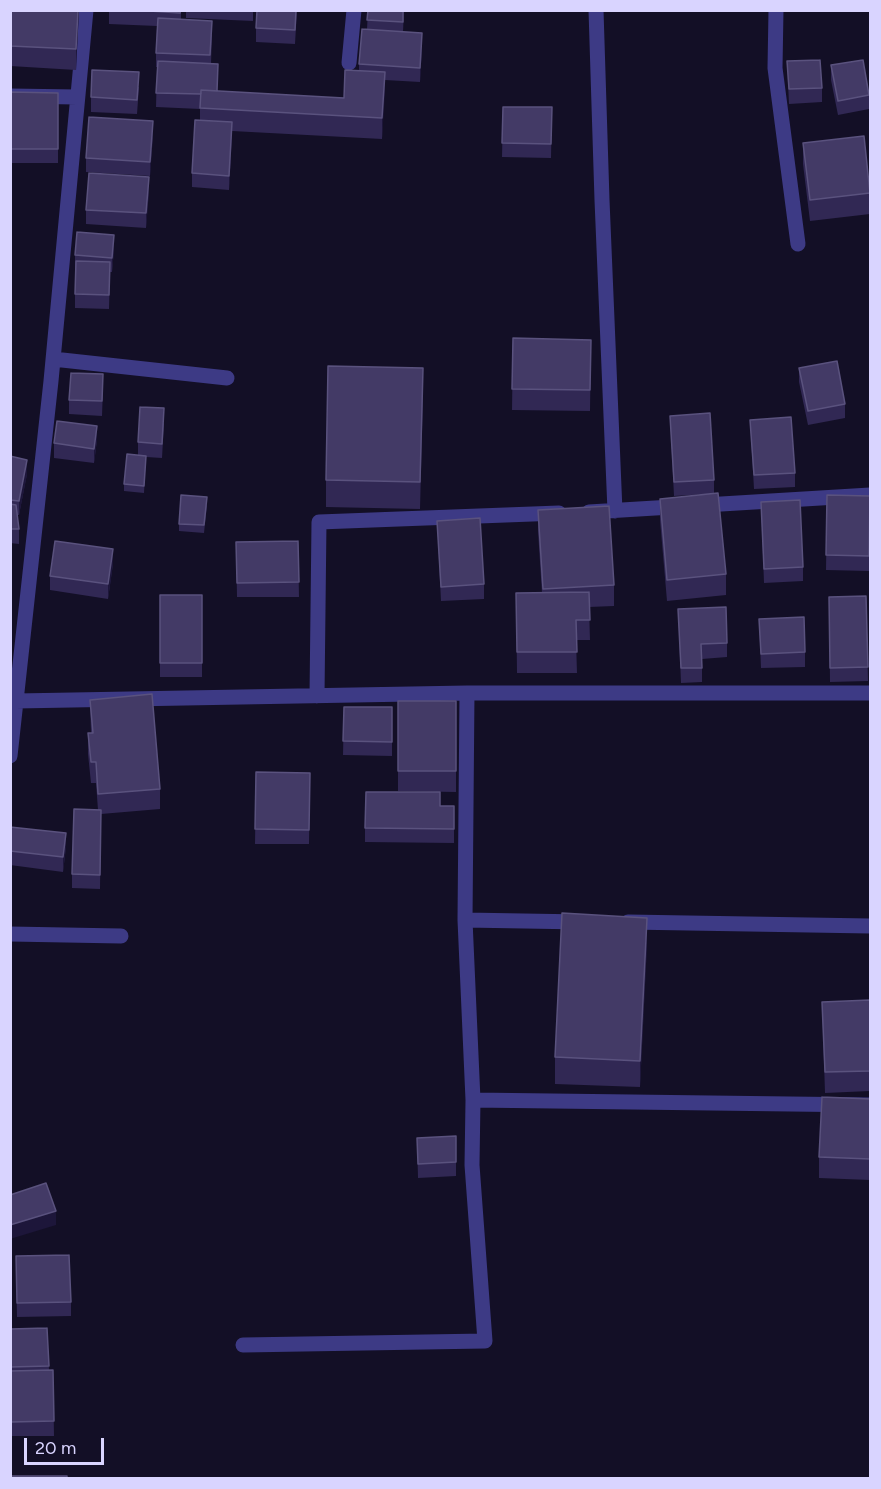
<!DOCTYPE html>
<html>
<head>
<meta charset="utf-8">
<style>
	body { margin:0 }
	#map { position:relative; width:881px; height:1489px; overflow:hidden; background:#130f26; font-family:Figtree,sans-serif }
	canvas { display:block }
	.frame { position:absolute; inset:0; border:12px solid #d9d4ff; pointer-events:none }
	.scale { position:absolute; left:24px; top:1438px; width:80px; height:27px; box-sizing:border-box; border:3px solid #d9d4ff; border-top:0; padding-left:8px; font-size:18px; line-height:21px; white-space:nowrap; color:#d9d4ff; -webkit-text-stroke:4px #130f26; paint-order:stroke }
</style>
</head>
<body>
<div id="map">
<canvas width="881" height="1489"></canvas>
<div class="frame"></div>
<div class="scale">20 m</div>
</div>
<script>
const c = document.querySelector('canvas').getContext('2d');
c.lineJoin = 'round';
const shape = rows => new Path2D(rows.map(r => 'M' + r).join(''));
function stroke(path, color, width, dash) { c.strokeStyle = color; c.lineWidth = width; c.lineCap = dash ? 'butt' : 'round'; c.setLineDash(dash || []); c.stroke(path); }
function paint(path, color) { c.fillStyle = color; c.fill(path, 'evenodd'); }
stroke(shape([
	[869,1478,870,1478]
]), '#2fb8b0', 4, [3, 4.5]);
stroke(shape([
	[596,10,602,200,615,511],
	[776,10,775,68,798,244],
	[349,63,354,10],
	[10,96,77,97],
	[53,359,227,378],
	[589,512,870,495],
	[317,696,319,522,559,513],
	[16,701,467,693,870,693],
	[10,756,51,381,86,10],
	[465,920,583,922],
	[628,922,870,926],
	[10,934,121,936],
	[473,1100,870,1105],
	[243,1345,485,1341,472,1165,473,1100,465,920,467,693]
]), '#3d3a85', 15);
paint(shape([
	[10,10,79,10,76,70,10,66],
	[109,10,181,10,181,19,212,35,211,64,217,91,344,98,359,71,359,64,367,29,368,10,404,10,403,32,422,47,420,82,385,80,382,139,232,131,229,190,192,187,192,173,200,120,200,109,156,107,157,67,156,67,156,53,157,26,109,24],
	[186,10,253,10,253,21,186,18],
	[297,10,295,44,256,42,256,28],
	[787,61,822,88,822,102,789,104],
	[831,65,869,95,869,109,838,115,831,80],
	[139,87,137,114,91,112,91,97],
	[10,92,58,93,58,163,10,163],
	[503,107,552,107,551,158,502,157],
	[153,135,150,176,86,172,86,158],
	[803,143,870,192,870,214,810,221,803,164],
	[149,191,146,228,86,224,86,210],
	[114,250,112,272,110,272,109,309,75,308,75,255],
	[513,338,591,340,590,411,512,410],
	[799,368,845,404,845,418,808,425,799,382],
	[103,388,102,416,69,414,69,400],
	[423,394,420,509,326,507,326,480],
	[670,416,714,480,714,494,726,574,726,595,667,601,660,520,660,499,708,494,674,496],
	[750,420,795,473,795,487,754,489],
	[164,423,162,458,146,457,144,493,124,491,124,484,138,455,138,442],
	[97,440,94,463,54,458,54,443],
	[10,456,27,474,19,515,17,515,19,529,19,544,10,543],
	[827,495,870,496,869,571,826,570],
	[761,502,803,567,803,581,764,583],
	[207,505,204,533,179,531,179,524],
	[538,510,614,585,614,606,589,607,590,640,576,640,577,673,517,673,516,593,542,593,538,531],
	[437,521,484,584,484,599,441,601],
	[298,541,299,597,237,597,236,542],
	[113,564,108,599,50,590,50,576],
	[160,595,202,595,202,677,160,677],
	[866,596,868,681,830,682,829,597],
	[678,609,727,643,727,657,702,659,702,682,681,683],
	[759,619,805,652,805,667,761,668],
	[90,700,160,789,160,809,101,814,100,889,72,888,72,874,98,810,96,783,91,783,88,754,88,733,91,733],
	[398,701,456,701,456,792,398,791],
	[344,707,392,707,392,756,343,755],
	[256,772,310,773,309,844,255,844],
	[440,806,454,806,454,843,365,842,365,828],
	[10,827,66,847,63,872,10,865],
	[647,944,640,1087,555,1084,555,1057],
	[870,1000,870,1091,825,1093,822,1002],
	[870,1099,870,1180,819,1178,819,1157],
	[417,1138,456,1162,456,1176,418,1178],
	[16,1271,71,1302,71,1316,17,1317],
	[47,1328,49,1370,53,1370,54,1436,11,1436,10,1329]
]), '#312854');
paint(shape([
	[78,10,79,10,76,70,76,49],
	[422,33,422,47,420,82,420,68],
	[385,72,385,93,382,139,382,118],
	[153,121,153,135,150,176,150,162],
	[232,122,232,137,229,190,229,176],
	[149,177,149,191,146,228,146,213],
	[114,235,114,250,112,272,112,258],
	[97,426,97,440,94,463,94,449],
	[27,460,27,474,19,515,19,501],
	[113,549,113,564,108,599,108,584],
	[66,833,66,847,63,872,63,857],
	[647,918,647,944,640,1087,640,1061],
	[56,1211,56,1225,10,1239,10,1225]
]), '#1d163a');
const building = shape([
	[10,10,78,10,76,49,10,46,10,10],
	[134,10,181,10,180,13,134,10],
	[257,10,296,10,295,30,256,28,257,10],
	[368,10,403,10,403,22,367,20,368,10],
	[158,18,212,21,210,55,156,53,158,18],
	[362,29,422,33,420,68,359,64,362,29],
	[820,60,822,88,789,89,787,61,820,60],
	[863,60,869,95,838,101,831,65,863,60],
	[158,61,218,64,217,91,201,90,201,94,156,93,158,61],
	[92,70,139,72,137,100,91,97,92,70],
	[345,70,385,72,382,118,200,108,201,90,344,98,345,70],
	[10,92,58,93,58,149,10,149,10,92],
	[503,107,552,107,551,144,502,143,503,107],
	[89,117,153,121,150,162,86,158,89,117],
	[195,120,232,122,229,176,192,173,195,120],
	[864,136,870,193,810,200,803,143,864,136],
	[89,173,149,177,146,213,86,210,89,173],
	[77,232,114,235,112,258,75,255,77,232],
	[76,261,110,262,109,295,75,294,76,261],
	[513,338,591,340,590,390,512,389,513,338],
	[837,361,845,404,808,411,799,368,837,361],
	[328,366,423,368,420,482,326,480,328,366],
	[71,373,103,374,102,401,69,400,71,373],
	[140,407,164,408,162,444,138,442,140,407],
	[710,413,714,480,674,482,670,416,710,413],
	[791,417,795,473,754,475,750,420,791,417],
	[57,421,97,426,94,449,54,443,57,421],
	[127,454,146,456,144,486,124,484,127,454],
	[10,456,27,460,19,501,10,500,10,456],
	[718,493,726,574,667,580,660,499,718,493],
	[181,495,207,497,204,525,179,524,181,495],
	[827,495,870,496,869,556,826,555,827,495],
	[800,500,803,567,764,569,761,502,800,500],
	[10,504,16,505,19,529,10,529,10,504],
	[609,506,614,585,543,589,538,510,609,506],
	[480,518,484,584,441,587,437,521,480,518],
	[55,541,113,549,108,584,50,576,55,541],
	[298,541,299,582,237,583,236,542,298,541],
	[589,592,590,620,576,620,577,652,517,652,516,593,589,592],
	[160,595,202,595,202,663,160,663,160,595],
	[866,596,868,667,830,668,829,597,866,596],
	[726,607,727,643,701,644,702,668,681,668,678,609,726,607],
	[804,617,805,652,761,654,759,619,804,617],
	[152,694,160,789,98,794,96,762,91,762,88,733,93,733,90,700,152,694],
	[398,701,456,701,456,771,398,771,398,701],
	[344,707,392,707,392,742,343,741,344,707],
	[256,772,310,773,309,830,255,829,256,772],
	[366,792,440,792,440,806,454,806,454,829,365,828,366,792],
	[74,809,101,810,100,875,72,874,74,809],
	[10,827,66,833,63,857,10,851,10,827],
	[562,913,647,918,640,1061,555,1057,562,913],
	[870,1000,870,1071,825,1072,822,1002,870,1000],
	[822,1097,870,1099,870,1159,819,1157,822,1097],
	[456,1136,456,1162,418,1164,417,1138,456,1136],
	[46,1183,56,1211,10,1225,10,1195,46,1183],
	[69,1255,71,1302,17,1303,16,1256,69,1255],
	[47,1328,49,1366,10,1367,10,1329,47,1328],
	[53,1370,54,1421,11,1422,10,1371,53,1370],
	[10,1476,67,1476,67,1479,10,1479,10,1476]
]);
paint(building, '#433a66');
stroke(building, '#5a527e', 1.5);
</script>
</body>
</html>
